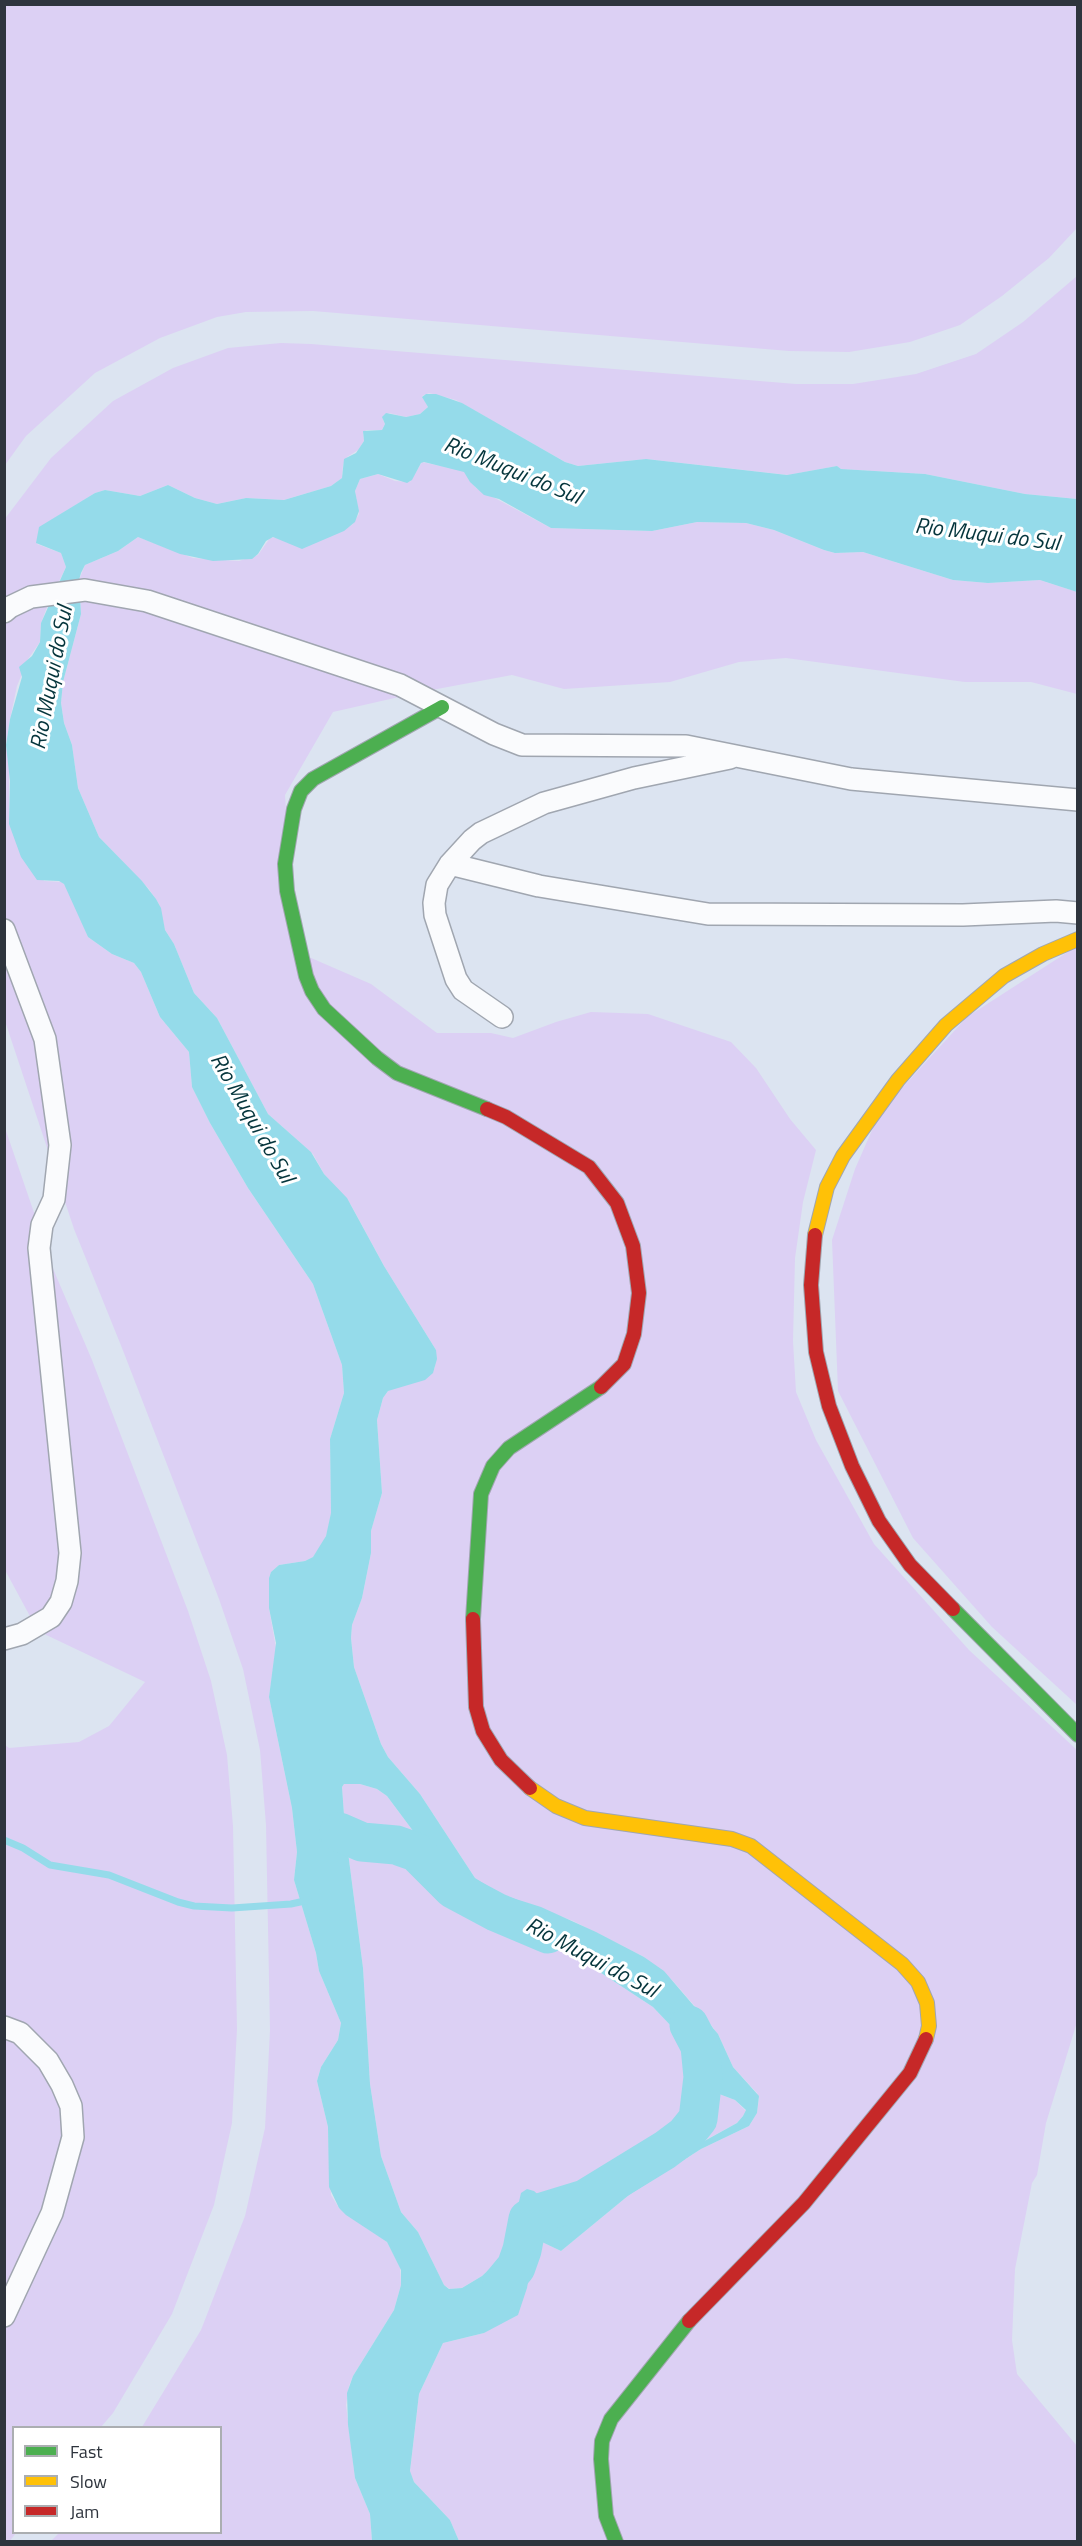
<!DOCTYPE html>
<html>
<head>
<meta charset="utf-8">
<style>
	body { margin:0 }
	#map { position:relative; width:1082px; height:2546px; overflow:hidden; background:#dce4f1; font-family:"Titillium Web",sans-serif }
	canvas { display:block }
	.frame { position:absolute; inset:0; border:6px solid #2e343d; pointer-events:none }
	.legend { position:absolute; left:12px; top:2426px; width:210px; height:108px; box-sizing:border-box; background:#fff; border:2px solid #abaeb1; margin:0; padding:8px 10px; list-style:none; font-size:18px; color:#2e343d }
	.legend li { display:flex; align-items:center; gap:12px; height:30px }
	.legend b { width:30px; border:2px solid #abaeb1 }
</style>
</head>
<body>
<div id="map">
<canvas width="1082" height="2546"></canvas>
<div class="frame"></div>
<ul class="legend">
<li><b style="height:8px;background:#4caf50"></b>Fast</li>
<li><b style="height:8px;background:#ffc107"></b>Slow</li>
<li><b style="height:8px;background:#c62828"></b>Jam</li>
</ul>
</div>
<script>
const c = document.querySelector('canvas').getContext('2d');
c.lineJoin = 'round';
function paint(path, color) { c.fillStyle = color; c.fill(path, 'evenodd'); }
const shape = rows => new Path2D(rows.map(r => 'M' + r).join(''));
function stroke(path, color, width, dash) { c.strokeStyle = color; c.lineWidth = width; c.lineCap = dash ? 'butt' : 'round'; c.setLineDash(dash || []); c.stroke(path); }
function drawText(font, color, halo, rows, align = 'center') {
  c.font = font + ' "Titillium Web",sans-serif'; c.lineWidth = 6; c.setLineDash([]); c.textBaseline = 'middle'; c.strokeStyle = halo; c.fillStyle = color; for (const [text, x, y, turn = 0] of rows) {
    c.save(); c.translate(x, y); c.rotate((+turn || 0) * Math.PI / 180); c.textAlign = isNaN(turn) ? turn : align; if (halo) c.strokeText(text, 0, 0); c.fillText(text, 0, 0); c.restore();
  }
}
paint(shape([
	[5,4,1077,5,1077,228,1049,258,1002,296,960,325,910,342,849,352,789,351,313,311,246,312,217,317,160,338,95,373,26,436,5,465],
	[1077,276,1077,499,1025,494,925,474,841,469,837,466,788,475,646,459,578,466,565,462,456,400,429,393,422,396,428,407,420,414,406,417,389,413,383,420,385,424,382,430,366,430,363,434,364,441,358,450,347,457,343,465,342,478,331,486,284,500,246,498,217,504,195,498,168,485,140,496,105,490,95,493,39,528,37,544,61,553,66,567,49,602,41,623,40,642,28,659,17,686,10,719,6,745,9,761,9,824,44,881,62,882,69,890,88,937,112,954,134,963,141,972,160,1017,189,1052,192,1087,210,1123,248,1188,313,1284,342,1365,344,1393,330,1439,331,1513,328,1531,321,1548,313,1557,305,1561,279,1565,271,1572,269,1578,269,1608,276,1648,269,1697,292,1808,297,1852,294,1880,316,1953,319,1971,341,2023,338,2040,321,2067,317,2081,328,2127,331,2195,339,2208,387,2242,400,2267,401,2285,394,2310,353,2376,349,2386,346,2405,355,2478,370,2514,372,2541,51,2541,59,2533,220,2532,220,2428,142,2427,201,2330,245,2216,265,2128,270,2030,266,1825,260,1750,243,1669,219,1599,122,1348,74,1229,5,1021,4,520,51,458,113,401,173,368,228,348,281,343,311,344,796,384,853,384,916,374,976,354,1023,322],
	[422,462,464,471,476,488,551,528,652,531,697,522,746,523,774,530,824,550,835,553,863,552,953,580,988,583,1040,580,1077,592,1077,694,1031,682,965,682,786,658,739,662,670,682,564,689,512,675,421,692,333,712,285,795,295,951,371,984,437,1033,491,1033,513,1038,556,1022,591,1012,648,1014,731,1042,756,1068,790,1119,816,1150,803,1202,795,1258,793,1341,796,1392,816,1440,874,1544,969,1650,1077,1750,1077,2022,1046,2123,1037,2175,1032,2183,1015,2269,1012,2340,1017,2374,1077,2446,1077,2541,459,2541,450,2520,414,2482,410,2472,419,2394,443,2343,484,2333,522,2232,561,2251,629,2195,701,2149,749,2126,757,2113,759,2098,757,2093,733,2067,719,2036,711,2025,673,1981,644,1957,573,1921,491,1890,475,1878,420,1794,388,1757,381,1744,354,1667,351,1638,352,1625,362,1598,371,1553,371,1531,382,1493,377,1420,383,1398,388,1391,435,1368,436,1350,384,1266,351,1205,324,1174,313,1154,268,1114,217,1018,194,993,174,944,165,930,159,904,149,889,99,837,78,788,72,745,64,723,61,703,63,682,81,614,79,580,85,565,118,551,138,537,193,558,239,561,258,555,270,538,277,537,289,542,352,525,359,514,355,491,360,479,378,474,395,481,410,482],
	[1077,946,1077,1705,992,1627,913,1538,838,1391,832,1240,855,1169,880,1112,967,1017],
	[4,1125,54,1271,92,1360,188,1611,211,1681,227,1755,233,1826,237,2029,232,2123,214,2205,172,2314,113,2413,101,2427,14,2428,14,2532,16,2533,9,2542,4,2541,5,1745,9,1748,79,1742,109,1726,145,1682,38,1631,5,1570],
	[344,1784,360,1784,377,1789,387,1796,431,1855,475,1901,592,1967,653,2007,693,2049,700,2064,706,2089,735,2100,746,2111,743,2116,737,2123,582,2207,566,2213,555,2210,547,2204,510,2240,501,2258,482,2276,462,2288,450,2289,444,2285,418,2232,401,2212,381,2156,370,2084,363,1968,345,1829,342,1787]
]), '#dcd0f4');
paint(shape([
	[426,394,436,394,462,403,565,462,578,466,646,459,787,475,837,466,841,469,925,474,1025,494,1077,499,1077,592,1040,580,988,583,953,580,863,552,835,553,824,550,774,530,746,523,697,522,652,531,551,528,499,499,484,495,470,482,464,472,424,462,421,463,412,480,407,483,378,474,360,479,355,491,359,511,355,522,344,531,302,549,273,537,266,541,258,554,252,559,213,561,180,554,138,537,118,551,85,565,81,573,79,580,81,614,63,682,61,703,64,723,72,745,78,788,99,837,142,881,156,899,161,908,165,930,174,944,194,993,217,1018,268,1114,311,1152,324,1174,347,1198,384,1266,436,1350,437,1359,433,1373,425,1380,388,1391,383,1398,377,1420,382,1493,371,1531,371,1553,362,1598,352,1625,351,1638,354,1667,381,1744,388,1757,420,1794,475,1878,500,1894,541,1907,596,1932,644,1957,664,1971,718,2034,733,2067,759,2096,757,2113,749,2126,701,2149,629,2195,561,2251,523,2233,533,2252,527,2288,518,2315,484,2333,443,2343,419,2394,410,2471,414,2482,450,2520,459,2541,372,2541,370,2514,355,2478,348,2425,347,2393,353,2376,394,2310,401,2285,401,2270,387,2242,346,2215,339,2208,329,2187,328,2127,317,2081,321,2067,338,2040,341,2023,319,1971,316,1953,294,1880,297,1852,292,1808,269,1697,276,1643,269,1608,269,1578,271,1572,279,1565,305,1561,313,1557,326,1536,331,1513,330,1439,344,1393,342,1365,313,1284,248,1188,210,1123,192,1087,189,1052,160,1017,141,972,134,963,112,954,88,937,64,884,59,881,37,880,21,857,9,824,10,781,6,745,10,719,22,677,19,667,32,656,40,642,41,623,66,567,61,553,36,543,39,527,95,493,105,490,140,496,168,485,195,498,217,504,246,498,284,500,331,486,342,478,344,459,356,453,364,441,363,431,382,430,385,424,382,417,386,413,406,417,420,414,428,407,422,397],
	[344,1784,360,1784,377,1789,387,1796,431,1855,475,1901,592,1967,653,2007,693,2049,700,2064,706,2089,735,2100,746,2110,743,2116,737,2123,641,2176,566,2213,555,2210,534,2191,527,2189,521,2193,510,2240,501,2258,482,2276,462,2288,449,2289,444,2285,418,2232,401,2212,381,2156,370,2084,363,1968,345,1829,342,1787]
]), '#95dbea');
stroke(shape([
	[4,1840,23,1848,50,1865,109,1875,178,1902,194,1906,232,1908,291,1904,309,1900]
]), '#95dbea', 7);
stroke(shape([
	[339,1832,362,1842,396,1845,416,1852,453,1889,496,1912,548,1934],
	[502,2284,516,2267,522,2250,528,2219,536,2214,585,2199,665,2150,685,2135,698,2119,703,2077,700,2046,689,2025]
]), '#95dbea', 39);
const street = shape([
	[4,612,10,607,31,597,85,590,147,601,400,685,494,734,522,745,686,746,851,779,1078,800],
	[450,864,539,886,708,914,963,915,1056,911,1078,913],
	[4,930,45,1039,60,1145,54,1199,42,1225,39,1248,70,1553,67,1581,61,1602,51,1617,22,1634,4,1639],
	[502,1017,463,990,456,979,435,915,434,903,437,885,450,864,472,840,481,833,544,803,634,778,730,758],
	[4,2027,20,2033,48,2061,62,2085,71,2106,73,2137,52,2213,4,2316]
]);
const fast = shape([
	[442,707,313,779,301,791,294,809,285,864,287,891,306,976,312,991,324,1009,377,1058,397,1073,487,1109],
	[953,1609,1078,1735],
	[473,1619,481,1494,493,1466,509,1448,601,1387],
	[616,2542,606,2516,601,2459,602,2441,611,2419,689,2321]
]);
const slow = shape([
	[815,1235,827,1187,843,1156,898,1080,946,1025,1004,976,1043,954,1078,939],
	[530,1788,556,1806,585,1818,732,1839,751,1846,902,1964,918,1982,927,2003,929,2026,926,2039]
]);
const jam = shape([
	[487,1109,506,1117,589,1167,617,1203,633,1246,639,1293,634,1334,624,1364,601,1387],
	[815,1235,811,1285,816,1352,829,1406,852,1466,879,1521,910,1565,953,1609],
	[473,1619,476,1707,483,1731,501,1760,530,1788],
	[689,2321,804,2203,910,2073,926,2039]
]);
stroke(street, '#a0a6b0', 24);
stroke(fast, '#a0a6b0', 16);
stroke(slow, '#a0a6b0', 16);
stroke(jam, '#a0a6b0', 16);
stroke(street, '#fafbfd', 21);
stroke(fast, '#4caf50', 14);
stroke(slow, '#ffc107', 14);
stroke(jam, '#c62828', 14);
drawText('italic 22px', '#05353c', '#fff', [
	["Rio Muqui do Sul",512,472,22],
	["Rio Muqui do Sul",987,536,7],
	["Rio Muqui do Sul",53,678,-79],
	["Rio Muqui do Sul",251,1119,60],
	["Rio Muqui do Sul",591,1959,28]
]);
</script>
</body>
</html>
